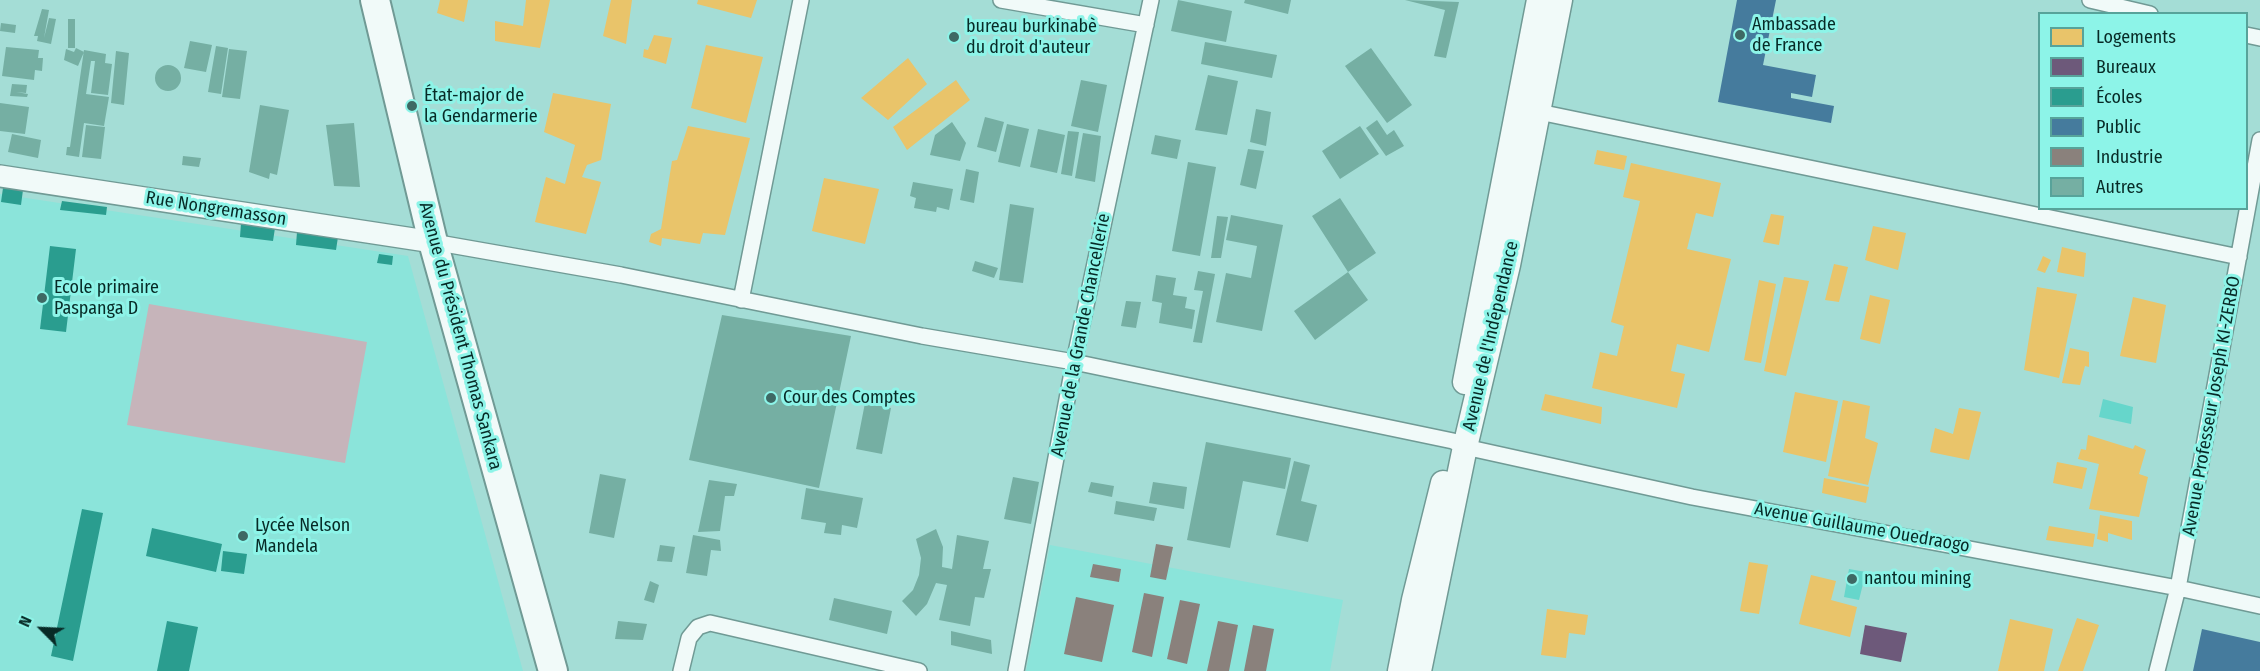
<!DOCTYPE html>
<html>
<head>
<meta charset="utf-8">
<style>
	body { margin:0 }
	#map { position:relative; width:2260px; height:671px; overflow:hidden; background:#a4ddd6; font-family:"Fira Sans Condensed",sans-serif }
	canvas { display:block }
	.legend { position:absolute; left:2038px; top:12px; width:210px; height:198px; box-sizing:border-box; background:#8df4e8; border:2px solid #57a39a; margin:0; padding:8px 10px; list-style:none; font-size:18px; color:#072a26 }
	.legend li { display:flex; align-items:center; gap:12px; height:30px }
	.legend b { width:30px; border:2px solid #57a39a }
	.north { position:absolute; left:12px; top:599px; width:60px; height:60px; -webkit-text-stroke:4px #8df4e8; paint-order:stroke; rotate:294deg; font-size:16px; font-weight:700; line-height:24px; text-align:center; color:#072a26 }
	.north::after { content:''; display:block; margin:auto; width:21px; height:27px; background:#072a26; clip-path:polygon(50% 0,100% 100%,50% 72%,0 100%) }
</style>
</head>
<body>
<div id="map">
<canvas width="2260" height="671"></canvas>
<ul class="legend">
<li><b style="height:16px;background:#e9c46a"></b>Logements</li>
<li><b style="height:16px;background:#6d597a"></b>Bureaux</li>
<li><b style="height:16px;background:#2a9d8f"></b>Écoles</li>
<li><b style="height:16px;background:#457b9d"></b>Public</li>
<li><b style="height:16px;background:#8a817c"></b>Industrie</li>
<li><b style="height:16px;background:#75afa3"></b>Autres</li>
</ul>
<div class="north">N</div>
</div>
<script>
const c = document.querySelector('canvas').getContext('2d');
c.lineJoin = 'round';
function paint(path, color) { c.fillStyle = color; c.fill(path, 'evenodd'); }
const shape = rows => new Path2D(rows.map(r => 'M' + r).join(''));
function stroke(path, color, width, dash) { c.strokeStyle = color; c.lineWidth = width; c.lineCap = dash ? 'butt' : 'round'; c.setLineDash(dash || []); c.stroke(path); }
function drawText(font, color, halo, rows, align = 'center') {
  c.font = font + ' "Fira Sans Condensed",sans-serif'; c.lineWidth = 6; c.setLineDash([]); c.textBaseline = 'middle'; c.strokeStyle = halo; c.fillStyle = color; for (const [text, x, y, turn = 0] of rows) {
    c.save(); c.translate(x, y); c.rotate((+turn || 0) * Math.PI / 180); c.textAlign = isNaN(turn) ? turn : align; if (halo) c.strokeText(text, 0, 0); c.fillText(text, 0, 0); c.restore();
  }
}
paint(shape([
	[0,194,408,256,523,671,0,671],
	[1050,545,1343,600,1330,671,1026,671]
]), '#8be4da');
paint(shape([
	[149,304,367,342,345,463,127,425]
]), '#c6b4ba');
paint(shape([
	[2103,399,2133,407,2131,424,2099,417],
	[1849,569,1866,572,1859,600,1844,597]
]), '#66d6cb');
paint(shape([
	[440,0,468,0,464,22,437,13],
	[526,0,550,0,540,48,495,41,495,21,523,26],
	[611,0,632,0,626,44,603,36],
	[698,0,757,0,751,18,697,4],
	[654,35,672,38,666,64,643,57,644,49,648,50],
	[706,45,763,57,746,123,691,108],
	[908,58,927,84,888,120,861,98],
	[956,80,970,100,907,150,893,127],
	[553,93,611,104,601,160,587,165,582,177,601,182,586,234,535,222,546,177,565,184,575,145,544,132],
	[688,126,750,138,725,235,703,233,700,244,662,238,661,246,649,242,651,234,661,229,672,161,677,160],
	[1597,150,1627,156,1624,170,1594,164],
	[1631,163,1721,183,1713,217,1696,213,1687,249,1731,259,1709,352,1677,344,1671,371,1685,374,1677,408,1592,388,1600,352,1617,356,1624,326,1611,322,1640,201,1623,197],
	[824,178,879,189,865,244,812,231],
	[1771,214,1784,216,1779,245,1763,242],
	[1873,226,1906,233,1898,270,1865,260],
	[2062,247,2086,253,2084,277,2057,272],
	[2043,256,2051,260,2045,273,2037,270],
	[1834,264,1848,267,1839,302,1825,300],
	[1784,277,1809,281,1786,376,1764,371],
	[1759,280,1776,284,1761,363,1744,360],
	[2037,287,2077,294,2059,378,2024,370],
	[1870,295,1890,300,1880,344,1860,339],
	[2133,297,2166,305,2156,363,2120,356],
	[2070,348,2089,352,2089,367,2085,366,2080,385,2062,383],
	[1795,392,1838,401,1826,462,1783,452],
	[1545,394,1602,407,1601,424,1541,410],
	[1843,400,1870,406,1865,438,1878,443,1868,485,1828,476],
	[1959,408,1981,412,1969,460,1930,452,1935,428,1953,434],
	[2088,435,2133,449,2135,445,2146,450,2139,474,2148,477,2139,517,2089,509,2099,464,2078,459,2081,449,2086,450],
	[2057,462,2087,468,2082,489,2053,483],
	[1824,478,1869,487,1866,503,1822,493],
	[2100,515,2132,521,2132,540,2108,533,2108,542,2097,539],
	[2049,526,2095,534,2093,547,2046,540],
	[1749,562,1768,565,1759,614,1740,611],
	[1811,575,1836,581,1831,600,1857,607,1850,637,1799,624],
	[1547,609,1588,615,1585,635,1569,633,1566,658,1541,655],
	[2077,618,2099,625,2083,671,2058,671],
	[2010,619,2053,629,2044,671,1998,671]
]), '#e9c46a');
paint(shape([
	[1865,625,1907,633,1901,662,1860,654]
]), '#6d597a');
paint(shape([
	[3,188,23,190,21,205,1,202],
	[62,201,107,207,106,215,60,210],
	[241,223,275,228,273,241,240,237],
	[297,232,338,237,336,250,296,245],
	[50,246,76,249,66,332,40,329],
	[379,254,393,256,392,265,377,263],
	[82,509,103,513,73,661,51,656],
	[152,528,222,544,216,572,146,556],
	[223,551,247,554,244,574,221,571],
	[167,621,198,627,189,671,157,671]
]), '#2a9d8f');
paint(shape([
	[1737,0,1776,0,1763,65,1816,75,1812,97,1791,93,1791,98,1834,106,1831,123,1718,102],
	[2202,629,2260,642,2260,671,2193,671]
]), '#457b9d');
paint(shape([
	[1156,544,1173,547,1166,580,1150,577],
	[1093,564,1121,569,1119,582,1090,577],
	[1144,593,1164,597,1152,657,1132,652],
	[1076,597,1114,605,1102,662,1064,654],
	[1180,600,1200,604,1187,664,1167,659],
	[1218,621,1238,625,1229,671,1207,671],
	[1253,625,1274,629,1266,671,1244,671]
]), '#8a817c');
paint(shape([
	[1178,0,1232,11,1226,42,1171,31],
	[1245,0,1291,0,1288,14,1244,3],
	[1405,0,1459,2,1446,58,1434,56,1445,10],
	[42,9,49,10,44,38,49,18,56,19,51,44,37,41,38,36,34,36],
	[68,19,75,19,75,48,68,48],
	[1,23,16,25,15,33,0,31],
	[190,41,212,45,206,72,184,68],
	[1205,42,1277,55,1272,78,1201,64],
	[216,46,228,48,221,94,208,92],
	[6,47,39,50,38,58,43,58,42,71,35,70,34,80,2,76],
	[76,48,84,52,78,66,64,60,66,49,74,52],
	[1371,48,1412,105,1387,123,1345,66],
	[229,49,247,51,240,99,222,97],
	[84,50,106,54,105,63,112,64,108,95,91,93,95,61,91,61,86,94,109,97,104,126,84,123,79,157,66,155,67,147,70,147],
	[116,51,129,53,124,105,111,103],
	'155 78a13 13 0 1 1 26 0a13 13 0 1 1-26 0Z',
	[1208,75,1238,81,1227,135,1195,130],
	[1081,80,1107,85,1098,132,1071,126],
	[12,84,27,85,26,93,16,92,28,94,27,97,10,96],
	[0,103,29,107,25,134,0,131],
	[260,105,289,110,277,175,270,173,269,179,249,172],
	[1256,109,1271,112,1266,146,1250,142],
	[985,117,1004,122,996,152,977,147],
	[1377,120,1387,135,1394,130,1404,146,1386,156,1366,128],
	[952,122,966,143,960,161,930,155,935,135],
	[354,123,360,187,334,186,326,125],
	[1007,124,1029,129,1020,167,998,162],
	[86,125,105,127,101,159,82,157],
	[1360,126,1379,154,1340,179,1322,151],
	[1038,129,1065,135,1057,173,1030,167],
	[1068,131,1079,132,1072,176,1061,174],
	[1083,133,1101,136,1095,182,1075,178],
	[12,134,41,140,38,158,8,152],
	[1155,135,1181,140,1177,159,1151,154],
	[1248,149,1264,151,1256,189,1240,185],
	[183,156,201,158,199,167,182,165],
	[1188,162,1216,167,1200,256,1172,251],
	[966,169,979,172,974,203,960,200],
	[913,182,953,189,949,210,937,207,936,212,914,208,916,198,910,196],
	[1340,198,1376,253,1348,272,1312,216],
	[1010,204,1034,208,1023,283,999,280],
	[1231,215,1283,225,1262,331,1216,322,1226,273,1251,278,1257,246,1226,240],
	[1217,216,1228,217,1221,258,1211,258],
	[975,261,998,268,994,278,972,271],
	[1198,271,1215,274,1202,343,1193,342,1203,291,1194,290],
	[1348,272,1368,300,1315,340,1294,311],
	[1156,275,1176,278,1173,295,1187,297,1185,308,1195,310,1192,329,1159,323,1162,303,1152,301],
	[1126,301,1141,302,1136,328,1121,326],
	[722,315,851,336,819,488,689,460],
	[865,403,891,408,882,454,856,449],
	[1206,442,1291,458,1285,489,1243,481,1230,548,1187,540],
	[1294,461,1310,465,1301,501,1317,505,1308,542,1276,535],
	[600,474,626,479,614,538,589,533],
	[1013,477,1039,482,1031,524,1004,519],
	[709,480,737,484,734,496,725,496,720,531,698,532],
	[1091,482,1114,486,1112,497,1088,492],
	[1153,482,1187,487,1184,509,1149,503],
	[806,488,863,498,857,528,842,525,841,535,824,533,826,523,801,519],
	[1116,501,1157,508,1154,521,1114,514],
	[936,529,943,547,942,567,952,569,957,535,989,541,983,569,991,569,984,598,975,597,970,626,939,620,947,585,936,583,927,604,916,616,902,601,913,590,919,575,921,558,916,539],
	[693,535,720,540,721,551,711,550,707,576,686,573],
	[660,545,675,547,672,562,657,561],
	[650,581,659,585,654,603,644,600],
	[834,598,892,611,887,634,829,620],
	[618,621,647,624,643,640,615,639],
	[951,631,991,640,992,654,951,645]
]), '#75afa3');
const street = shape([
	[1001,0,1146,25],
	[2090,0,2150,14],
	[2246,35,2260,38],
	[1539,112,2239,257],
	[433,242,621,275,922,336,1074,362,1453,441,1465,447,1692,497,2178,588,2260,606],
	[741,300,801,0],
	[681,671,689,638,698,627,710,623,919,671],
	[1016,671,1074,362,1151,0],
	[2157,671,2178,588,2260,140]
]);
const secondary = shape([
	[0,176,433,242]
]);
const primary = shape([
	[1465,382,1539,0],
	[1400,671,1414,600,1443,483],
	[1419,671,1465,447,1508,265,1560,0]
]);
const highway = shape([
	[375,0,433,242,553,671]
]);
stroke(street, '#709a95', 18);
stroke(secondary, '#709a95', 24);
stroke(primary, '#709a95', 27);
stroke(highway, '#709a95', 32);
stroke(street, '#f1faf9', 15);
stroke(secondary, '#f1faf9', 21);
stroke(primary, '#f1faf9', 24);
stroke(highway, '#f1faf9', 28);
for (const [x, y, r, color] of [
	[1740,35,6,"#3e6964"],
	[954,37,6,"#3e6964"],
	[412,106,6,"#3e6964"],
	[42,298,6,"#3e6964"],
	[771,398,6,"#3e6964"],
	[243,536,6,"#3e6964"],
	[1852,579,6,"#3e6964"]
]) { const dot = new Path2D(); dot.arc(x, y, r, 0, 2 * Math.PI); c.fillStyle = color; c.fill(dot); stroke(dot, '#8df4e8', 2); }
drawText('18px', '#072a26', '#8df4e8', [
	["Ambassade",1752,25],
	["de France",1752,46],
	["bureau burkinabè",966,27],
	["du droit d'auteur",966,48],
	["État-major de",424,96],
	["la Gendarmerie",424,117],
	["Ecole primaire",54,288],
	["Paspanga D",54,309],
	["Cour des Comptes",783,398],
	["Lycée Nelson",255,526],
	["Mandela",255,547],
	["nantou mining",1864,579]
], 'left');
drawText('18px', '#072a26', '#8df4e8', [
	["Rue Nongremasson",216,209,9],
	["Avenue de la Grande Chancellerie",1081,335,-79],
	["Avenue du Président Thomas Sankara",460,336,75],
	["Avenue de l'Indépendance",1491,336,-77],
	["Avenue Professeur Joseph KI-ZERBO",2212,406,-80],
	["Avenue Guillaume Ouedraogo",1862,528,10]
]);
</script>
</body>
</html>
